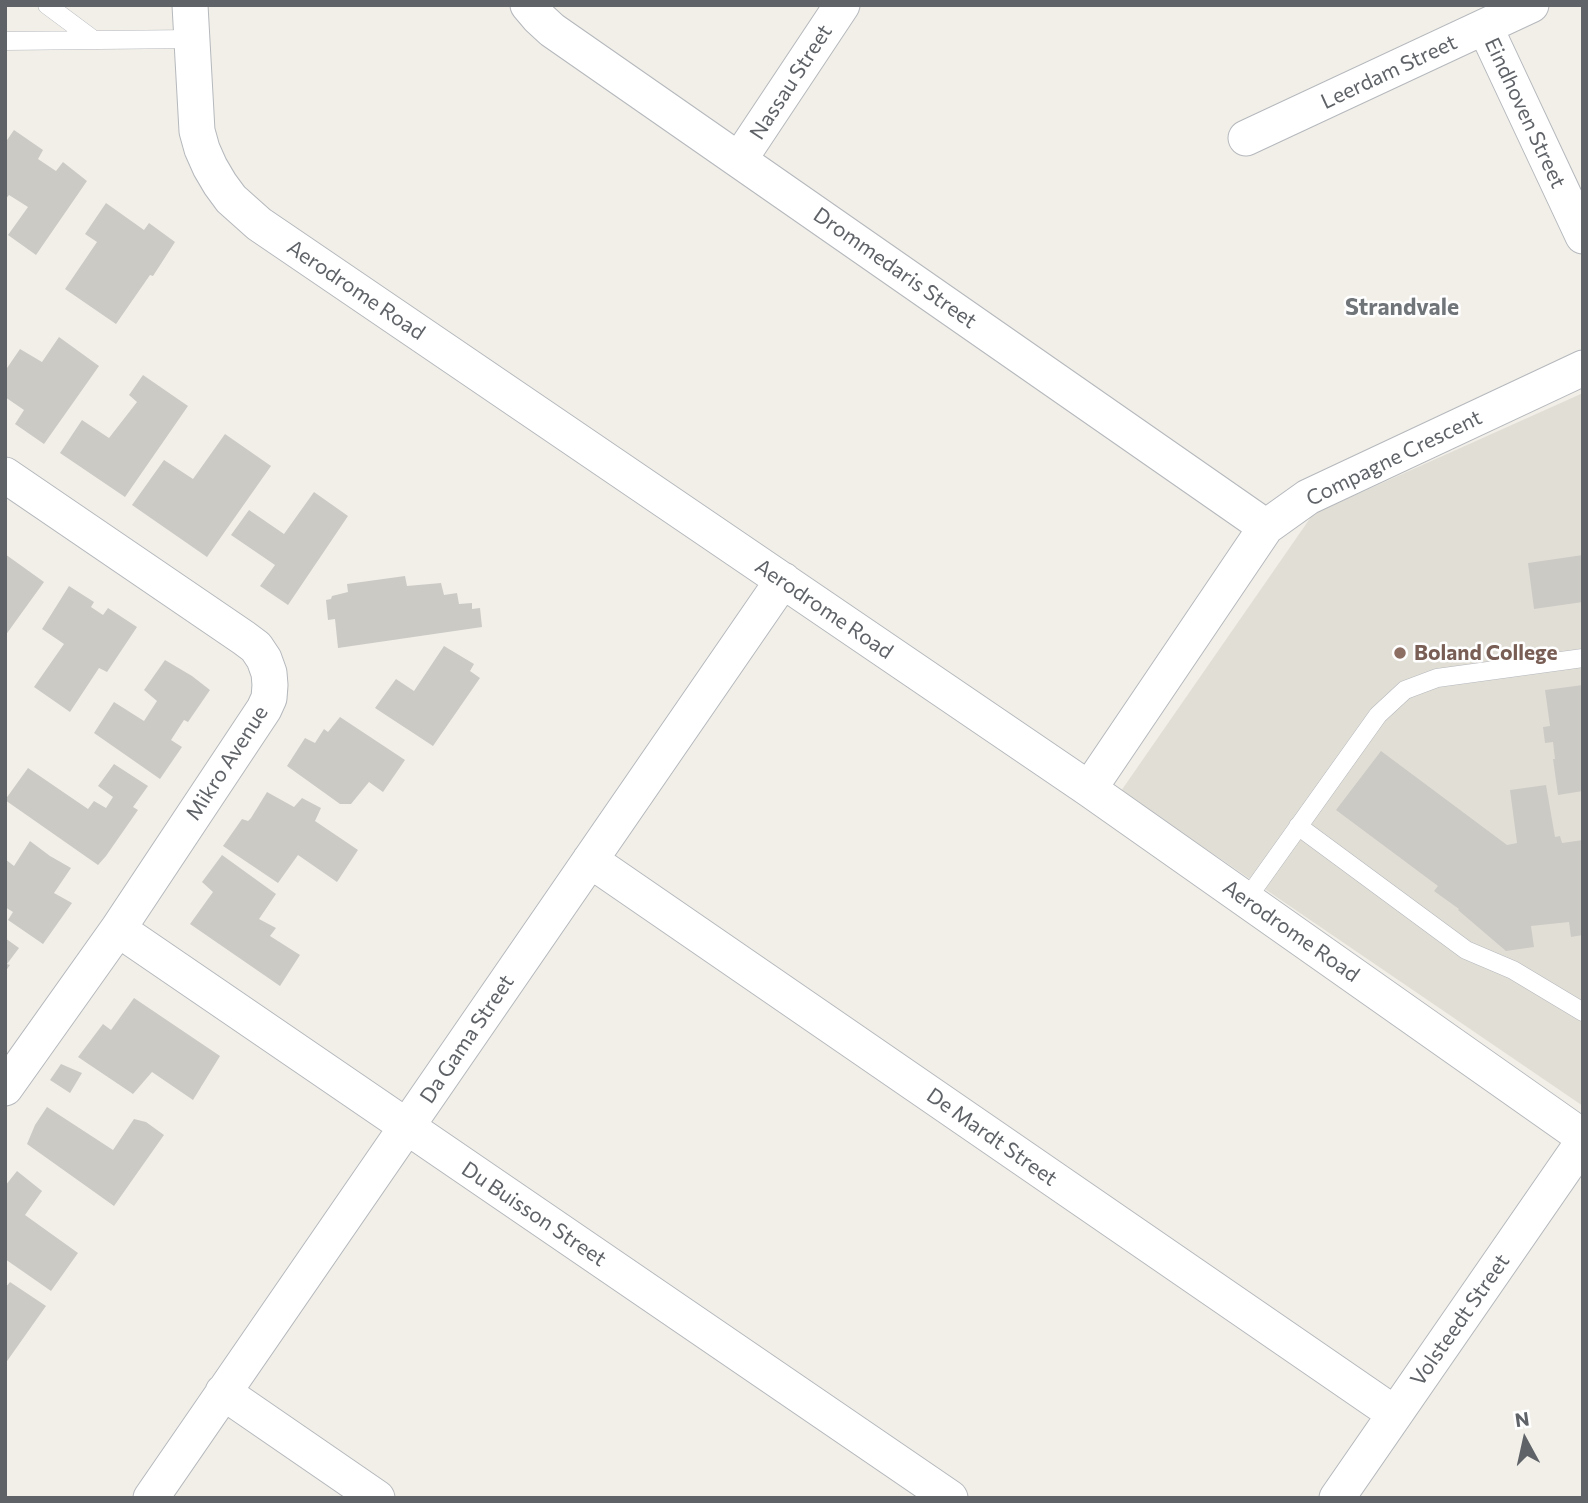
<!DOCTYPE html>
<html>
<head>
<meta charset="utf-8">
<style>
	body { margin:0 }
	#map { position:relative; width:1588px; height:1503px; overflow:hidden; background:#f1efe8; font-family:Commissioner,sans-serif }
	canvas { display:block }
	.frame { position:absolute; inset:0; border:7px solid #5f6368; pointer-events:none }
	.north { position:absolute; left:1490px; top:1405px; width:70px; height:70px; -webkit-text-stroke:5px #fff; paint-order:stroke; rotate:352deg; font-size:19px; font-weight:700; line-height:28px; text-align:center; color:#5f6368 }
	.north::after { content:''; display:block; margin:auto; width:24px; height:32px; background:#5f6368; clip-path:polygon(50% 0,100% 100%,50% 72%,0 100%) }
</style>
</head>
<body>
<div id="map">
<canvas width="1588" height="1503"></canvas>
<div class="frame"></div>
<div class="north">N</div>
</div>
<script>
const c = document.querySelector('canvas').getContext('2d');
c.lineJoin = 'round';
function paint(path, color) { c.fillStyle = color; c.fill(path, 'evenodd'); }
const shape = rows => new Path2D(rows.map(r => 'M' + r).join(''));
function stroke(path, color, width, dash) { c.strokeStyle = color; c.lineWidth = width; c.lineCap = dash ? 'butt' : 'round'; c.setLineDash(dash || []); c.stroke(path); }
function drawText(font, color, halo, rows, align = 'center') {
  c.font = font + ' Commissioner,sans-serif'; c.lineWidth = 5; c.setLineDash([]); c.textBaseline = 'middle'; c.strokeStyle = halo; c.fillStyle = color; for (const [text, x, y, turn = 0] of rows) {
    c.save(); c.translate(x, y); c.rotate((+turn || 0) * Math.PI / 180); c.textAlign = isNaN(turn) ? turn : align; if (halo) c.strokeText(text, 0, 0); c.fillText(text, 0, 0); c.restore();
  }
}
paint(shape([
	[1583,393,1583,1106,1121,791,1313,514]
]), '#e1ded6');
paint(shape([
	[14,130,43,150,38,159,56,171,63,162,87,181,36,255,8,235,28,207,9,195,5,200,5,143],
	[106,203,144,230,149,223,175,242,153,276,150,275,116,324,65,289,97,242,85,234],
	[59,337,99,366,44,444,15,424,24,410,5,397,5,371,20,349,42,362],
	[143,375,188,406,125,497,60,453,82,420,109,438,137,402,129,395],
	[225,434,271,466,207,557,132,505,164,460,193,479],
	[314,492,348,516,288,605,260,586,275,565,231,535,249,510,284,534],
	[5,554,44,582,5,636],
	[1583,555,1583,602,1534,609,1528,563],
	[405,576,407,586,441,583,444,595,457,593,459,604,472,603,472,609,480,608,482,627,338,648,335,619,328,620,326,600,331,599,332,596,348,592,347,584],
	[69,586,94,602,91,607,103,615,108,608,137,627,107,672,99,668,70,712,34,687,64,644,42,629],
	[444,646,474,664,470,671,480,678,433,746,375,708,396,679,414,691],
	[165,660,192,676,210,690,188,722,184,720,171,740,182,747,160,779,94,733,114,702,144,721,157,701,144,690],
	[1583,685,1583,791,1558,795,1553,759,1555,759,1553,742,1545,743,1543,727,1550,726,1545,690],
	[340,717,405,760,383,792,369,782,351,804,340,804,287,766,305,738,315,743,324,729,328,732],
	[1381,751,1507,845,1517,843,1510,790,1546,785,1555,837,1560,836,1562,843,1583,840,1583,935,1571,937,1569,922,1531,926,1534,947,1506,951,1458,910,1459,909,1434,891,1438,886,1336,810],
	[114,764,148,786,133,807,138,810,106,856,98,865,5,800,28,768,88,809,94,801,106,808,113,797,98,786],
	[267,792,294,807,302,798,321,808,315,821,358,850,337,882,298,855,278,883,223,846,242,819,248,821,251,818],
	[30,841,50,856,71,868,54,893,72,903,43,944,8,920,13,912,5,907,5,859,14,866],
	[222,855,276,894,259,919,276,928,270,936,300,955,280,986,190,924,213,892,202,882],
	[5,938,19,948,7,964,10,965,5,972],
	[134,998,220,1056,193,1100,152,1072,133,1094,78,1057,103,1024,111,1030],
	[61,1064,82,1073,70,1093,50,1080],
	[47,1107,113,1150,134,1119,146,1122,164,1135,114,1206,27,1144,35,1125],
	[17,1171,42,1191,25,1215,78,1253,51,1291,5,1259,5,1186],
	[10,1282,46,1306,5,1364,5,1288]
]), '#cccac5');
const service = shape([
	[47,5,94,40],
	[5,41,192,39],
	[1298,826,1466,950,1513,970,1583,1012],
	[1246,900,1378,715,1405,690,1437,678,1583,658]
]);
const minor = shape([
	[190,5,197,131,202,149,210,167,220,184,231,199,259,224,1089,789,1583,1137],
	[528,5,539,18,552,30,1266,527],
	[1485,27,1583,236],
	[1246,138,1531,5],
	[739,160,842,5],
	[5,475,244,638,256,647,264,659,269,673,270,685,269,698,264,709,118,929,5,1088],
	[1089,789,1266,527,1308,497,1583,368],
	[590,860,1395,1414],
	[118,929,950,1498],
	[223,1392,377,1498],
	[151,1498,783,580],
	[1337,1498,1583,1142]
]);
stroke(service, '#b5b8bc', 19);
stroke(minor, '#b5b8bc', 37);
stroke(service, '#fff', 18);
stroke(minor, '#fff', 35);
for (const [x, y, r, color] of [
	[1400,653,7,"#8d6e63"]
]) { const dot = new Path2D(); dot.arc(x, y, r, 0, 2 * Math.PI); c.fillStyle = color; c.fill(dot); stroke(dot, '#fff', 2.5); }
drawText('21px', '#5f6368', '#fff', [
	["Leerdam Street",1389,72,-25],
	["Nassau Street",791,82,-57],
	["Eindhoven Street",1525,113,65],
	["Drommedaris Street",895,268,35],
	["Aerodrome Road",356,290,34],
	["Compagne Crescent",1394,458,-26],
	["Aerodrome Road",824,609,34],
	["Mikro Avenue",227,763,-57],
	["Aerodrome Road",1291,931,35],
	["Da Gama Street",467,1039,-56],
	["De Mardt Street",992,1137,35],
	["Du Buisson Street",534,1214,34],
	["Volsteedt Street",1460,1320,-55]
]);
drawText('bold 21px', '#785e54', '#fff', [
	["Boland College",1414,653]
], 'left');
drawText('bold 23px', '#70757a', '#fff', [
	["Strandvale",1402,307]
]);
</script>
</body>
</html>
